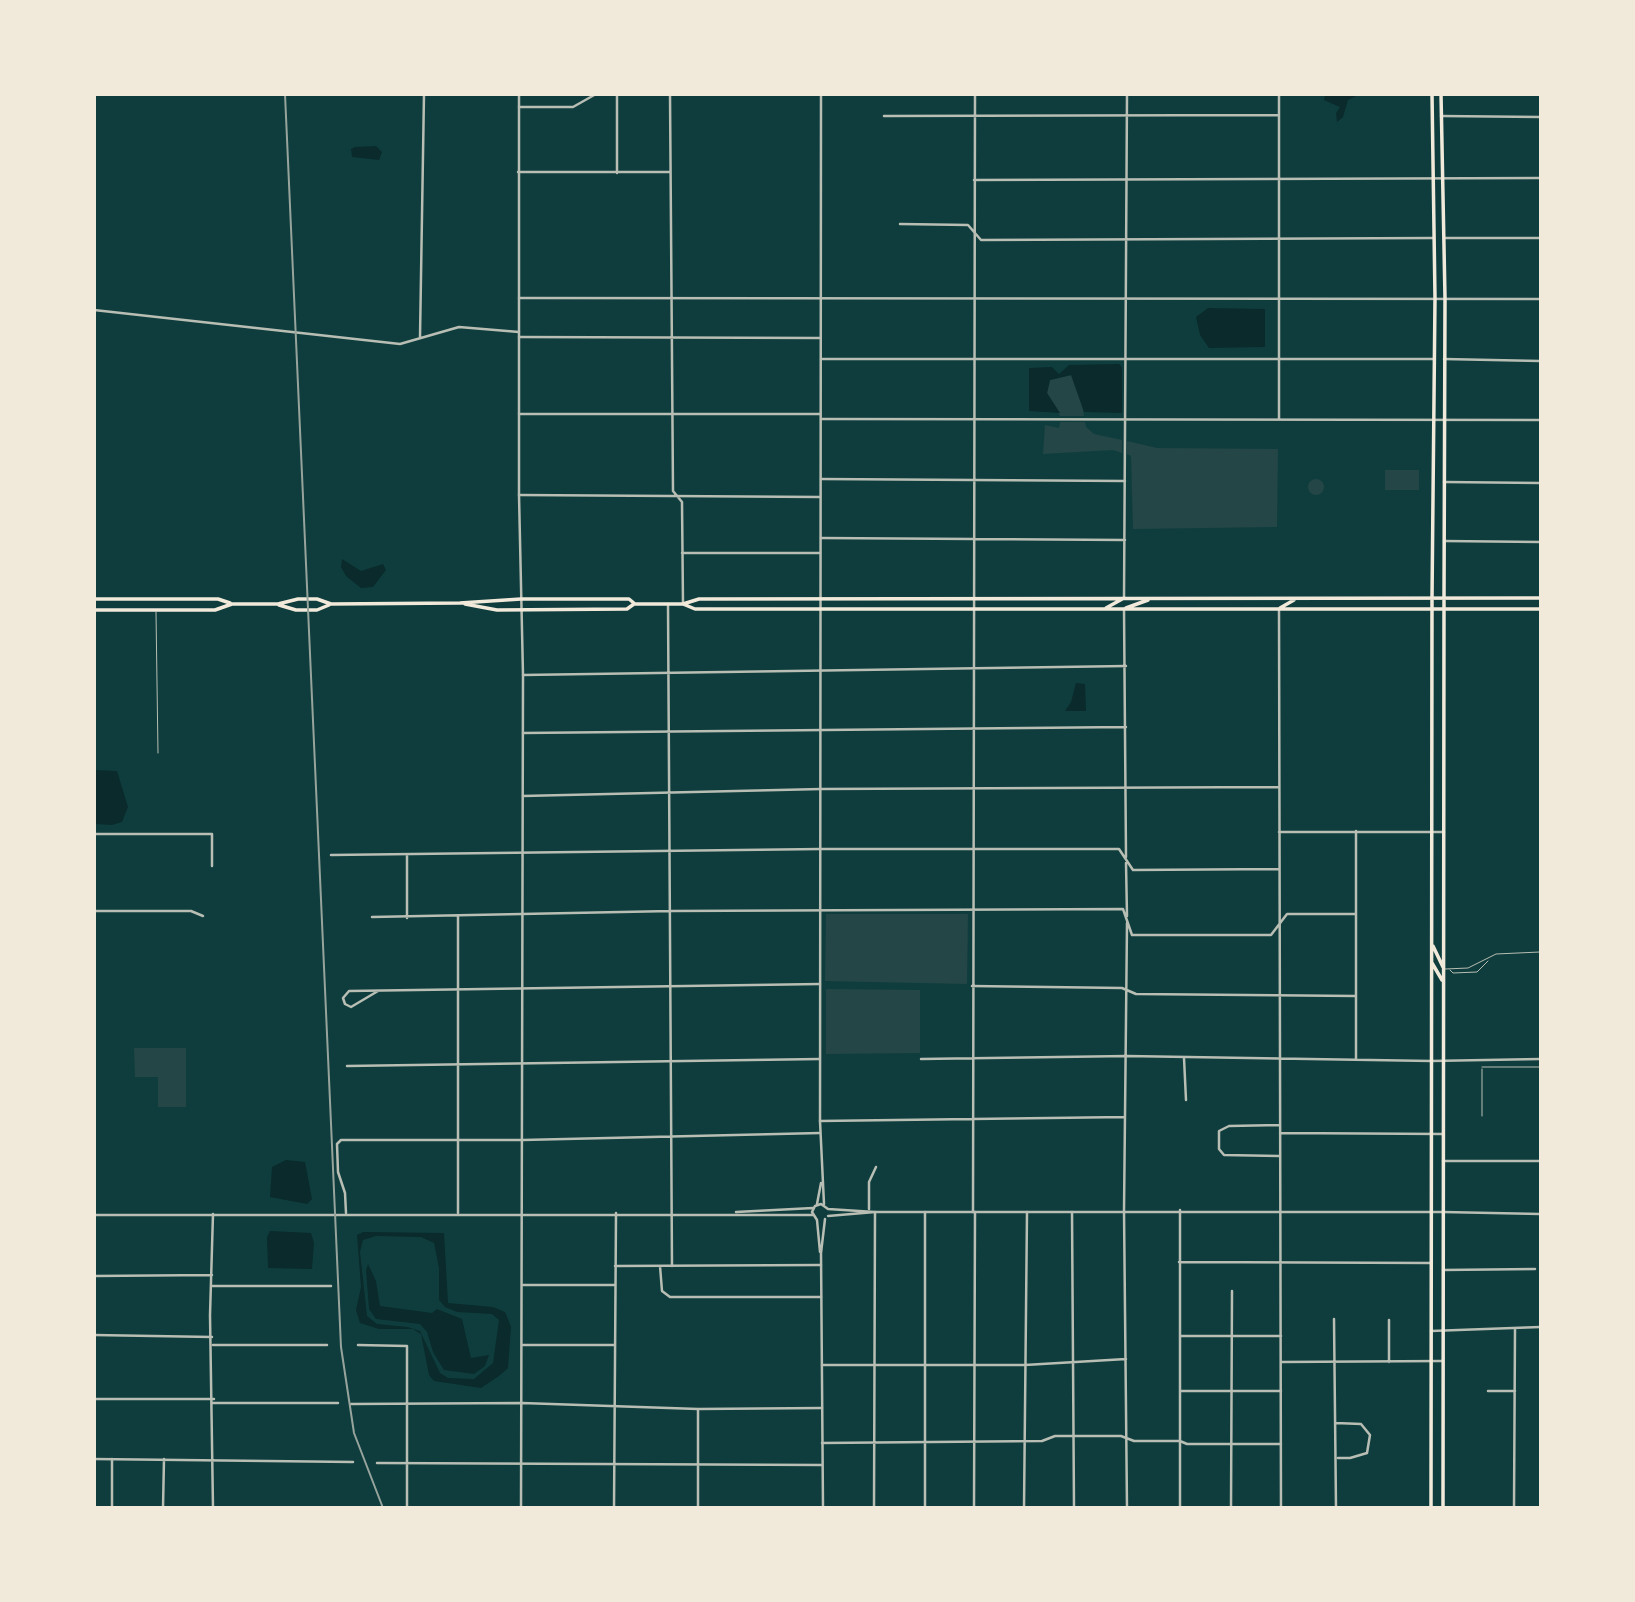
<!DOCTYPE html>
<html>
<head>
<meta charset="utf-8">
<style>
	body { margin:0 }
	#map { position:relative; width:1635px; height:1602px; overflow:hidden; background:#0f3d3e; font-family:"Work Sans",sans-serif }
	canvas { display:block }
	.frame { position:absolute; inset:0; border:96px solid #f1e9da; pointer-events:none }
</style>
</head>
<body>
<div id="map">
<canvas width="1635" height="1602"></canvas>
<div class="frame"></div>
</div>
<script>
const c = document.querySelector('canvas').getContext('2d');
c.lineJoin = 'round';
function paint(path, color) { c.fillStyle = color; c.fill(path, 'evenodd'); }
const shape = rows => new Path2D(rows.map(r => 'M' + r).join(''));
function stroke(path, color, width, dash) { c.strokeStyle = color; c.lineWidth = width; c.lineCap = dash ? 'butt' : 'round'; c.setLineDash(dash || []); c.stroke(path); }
paint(shape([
	[1072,375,1081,396,1084,416,1060,416,1047,393,1050,380],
	[1060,422,1085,422,1086,427,1094,434,1122,440,1122,453,1113,450,1043,454,1045,425,1059,428],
	[1127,441,1157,448,1278,449,1277,527,1133,529,1131,456,1127,454],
	[1385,470,1419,470,1419,490,1385,490],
	'1308 487a8 8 0 1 1 16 0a8 8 0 1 1-16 0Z',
	[826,914,968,914,967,984,825,981],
	[826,989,920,990,920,1053,826,1054],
	[134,1048,186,1048,186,1107,158,1107,158,1077,135,1077]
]), '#244646');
paint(shape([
	[1325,95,1325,94,1358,95,1348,100,1343,117,1337,122,1336,113,1340,107,1324,100],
	[376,146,382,152,379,160,352,157,351,149,355,147],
	[1208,308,1265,309,1265,347,1209,348,1200,335,1196,317],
	[1119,364,1122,367,1122,413,1084,412,1071,375,1050,380,1047,393,1060,413,1029,411,1029,368,1052,367,1059,374,1069,365],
	[342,559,361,571,383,564,386,570,373,587,361,588,346,576,341,567],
	[1076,683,1085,684,1086,711,1065,711,1071,702],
	[96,770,117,771,128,807,122,822,112,825,95,824],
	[286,1160,305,1162,312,1199,307,1204,270,1197,272,1167],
	[270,1231,311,1233,314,1243,312,1269,268,1268,267,1237],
	[363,1232,444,1233,448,1303,493,1307,505,1312,508,1319,511,1327,508,1368,499,1376,481,1388,434,1381,429,1375,421,1334,413,1329,379,1329,360,1323,356,1310,361,1287,357,1235],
	[376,1236,421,1237,434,1243,439,1268,439,1300,445,1307,457,1312,492,1314,499,1320,493,1363,474,1379,448,1378,440,1373,420,1331,408,1327,377,1324,367,1316,360,1252,363,1240],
	[368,1264,376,1281,380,1306,432,1313,437,1309,462,1319,471,1358,489,1355,485,1366,474,1374,444,1370,433,1352,427,1332,420,1324,376,1319,369,1309,366,1270]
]), '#0a2a2b');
stroke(shape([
	[156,612,158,753],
	[1445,969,1468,968,1496,954,1540,952],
	[1450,970,1453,973,1477,972,1488,961],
	[1482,1067,1540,1067],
	[1482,1069,1482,1116]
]), '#b8beb3', 1);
stroke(shape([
	[670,94,673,491,682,502,683,604],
	[1279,94,1279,419],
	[519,107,573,107,596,94],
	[884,116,1278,115],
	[1441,116,1540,117],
	[518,172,669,172],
	[617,173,617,94],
	[974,180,1540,178],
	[900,224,968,225,981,240,1434,238],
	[1444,238,1540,238],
	[519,298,1540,299],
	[94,310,400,344,459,327,519,332],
	[420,337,424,94],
	[519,337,820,338],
	[821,359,1433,359],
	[1444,359,1540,361],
	[519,414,820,414],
	[821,419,1540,420],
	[821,479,1125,481],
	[1444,482,1540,483],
	[519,495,820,497],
	[821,538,1125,540],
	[1444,541,1540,542],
	[682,553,820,553],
	[1124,598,1127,94],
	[668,604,672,1266],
	[1124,609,1126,857],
	[1279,609,1281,1508],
	[523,675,1126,666],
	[523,733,1126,727],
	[523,796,821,789,1279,787],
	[1279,832,1444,832],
	[94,834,212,834,212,866],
	[331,855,821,849,1119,849,1133,870,1279,869],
	[407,855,407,918],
	[1126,863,1127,916],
	[94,911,191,911,203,916],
	[458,916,458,1213],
	[372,917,671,911,1123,909,1132,935,1271,935,1287,914,1356,914],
	[1127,923,1124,1211,1127,1508],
	[972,986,1122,988,1136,994,1356,996],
	[378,991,351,1007,345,1004,343,998,349,991,820,984],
	[1184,1058,1186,1100],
	[921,1059,1127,1056,1431,1061,1540,1059],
	[1356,1059,1356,831],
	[347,1066,819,1059],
	[820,1121,1125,1117],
	[1280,1133,1443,1134],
	[1279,1156,1224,1155,1219,1149,1219,1131,1229,1126,1280,1125],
	[1443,1161,1540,1161],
	[869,1209,869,1182,876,1167],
	[973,1212,975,94],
	[1072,1212,1074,1508],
	[1443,1212,1540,1214],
	[346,1213,345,1193,338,1172,337,1144,341,1140,523,1140,820,1133],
	[1179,1262,1431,1263],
	[615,1266,821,1265],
	[660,1266,662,1291,670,1297,821,1297],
	[1443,1270,1535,1269],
	[94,1276,212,1275],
	[523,1285,614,1285],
	[212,1286,331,1286],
	[1334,1319,1336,1508],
	[1431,1331,1540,1327],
	[94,1335,212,1337],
	[1180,1336,1281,1336],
	[213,1345,327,1345],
	[358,1345,407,1346,407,1508],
	[523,1345,614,1345],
	[1281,1362,1442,1361],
	[1389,1362,1389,1320],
	[822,1365,1025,1365,1126,1359],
	[1180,1391,1281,1391],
	[1488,1391,1515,1391],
	[94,1399,214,1399],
	[213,1403,338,1403],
	[351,1404,522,1403,698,1409,822,1408],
	[698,1409,698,1508],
	[1336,1423,1361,1424,1370,1435,1367,1453,1350,1458,1338,1458],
	[822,1443,1042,1441,1055,1436,1121,1436,1134,1441,1180,1441,1187,1444,1281,1444],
	[94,1459,353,1462],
	[112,1459,112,1508],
	[377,1463,822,1465],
	[163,1508,164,1459],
	[213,1508,210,1315,213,1214],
	[614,1508,616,1213],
	[874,1508,875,1212],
	[925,1508,925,1212],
	[974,1508,975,1212],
	[1024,1508,1027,1212],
	[1180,1508,1180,1210],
	[1231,1508,1232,1291],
	[1514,1508,1515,1328]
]), '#b8beb3', 2.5);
stroke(shape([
	[519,94,519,495,523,675,521,1508],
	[821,94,820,1121,824,1204],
	[817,1204,821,1183],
	[736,1212,813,1208],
	[94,1215,813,1215],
	[828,1216,875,1212,1443,1212],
	[820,1252,817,1220,812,1212,815,1206,821,1204,828,1209,875,1212],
	[823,1508,821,1253,825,1219]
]), '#b8beb3', 2.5);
stroke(shape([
	[1432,94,1435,298,1432,598],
	[1441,94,1445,298,1444,598]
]), '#f1e9da', 3.5);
stroke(shape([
	[94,599,218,599,230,603],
	[465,604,497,610,627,609,634,604],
	[683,604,695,609,1540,609],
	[279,605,296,610,317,610,329,605],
	[1106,608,1124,598],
	[1126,608,1148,600],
	[1280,608,1294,600],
	[94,610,215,610,232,604,278,604,298,599,317,599,331,604,460,603,521,599,629,599,635,604,683,604,699,599,1540,598],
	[1433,946,1443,967],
	[1432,963,1442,980],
	[1431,1508,1432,598],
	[1443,1508,1444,598]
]), '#f1e9da', 3.5);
stroke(shape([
	[285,94,341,1347,354,1433,383,1508]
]), '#97a49c', 2);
</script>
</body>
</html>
